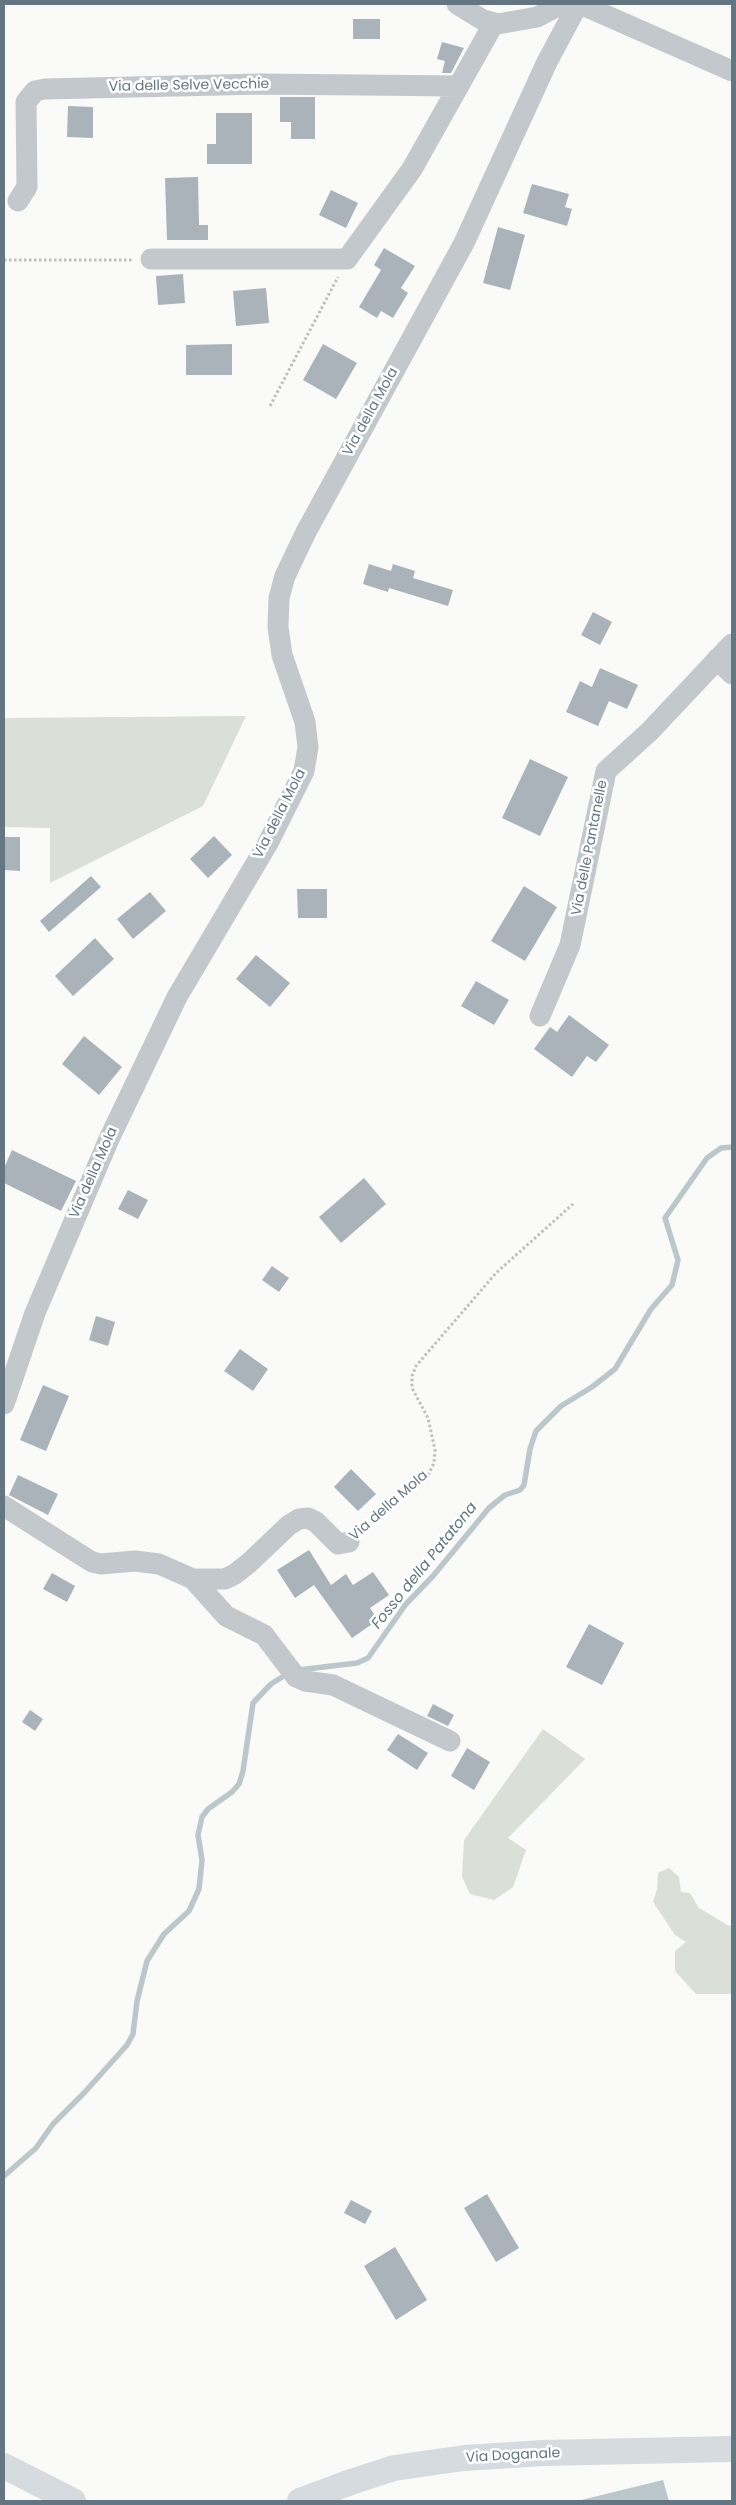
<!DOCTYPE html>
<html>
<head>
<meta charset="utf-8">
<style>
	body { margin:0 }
	#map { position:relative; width:736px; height:2505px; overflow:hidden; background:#fafaf8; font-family:Poppins,sans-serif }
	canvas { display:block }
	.frame { position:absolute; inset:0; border:5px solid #657683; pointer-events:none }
</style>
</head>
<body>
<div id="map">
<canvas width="736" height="2505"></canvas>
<div class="frame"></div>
</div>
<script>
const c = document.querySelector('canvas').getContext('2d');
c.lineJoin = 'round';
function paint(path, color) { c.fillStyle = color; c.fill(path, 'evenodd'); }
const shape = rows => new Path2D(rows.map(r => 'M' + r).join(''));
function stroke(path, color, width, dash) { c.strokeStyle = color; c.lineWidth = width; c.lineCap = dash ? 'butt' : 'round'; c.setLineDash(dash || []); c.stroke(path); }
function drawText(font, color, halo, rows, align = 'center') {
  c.font = font + ' Poppins,sans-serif'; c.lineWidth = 5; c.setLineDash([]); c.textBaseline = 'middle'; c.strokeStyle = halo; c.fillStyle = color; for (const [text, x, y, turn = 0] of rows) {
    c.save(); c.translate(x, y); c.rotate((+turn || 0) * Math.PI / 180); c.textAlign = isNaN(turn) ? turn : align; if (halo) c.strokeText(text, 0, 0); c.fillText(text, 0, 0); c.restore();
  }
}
paint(shape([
	[246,716,203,806,50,883,50,828,4,827,4,718],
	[543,1729,585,1759,508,1838,526,1850,513,1887,494,1900,470,1894,462,1877,464,1840],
	[669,1868,679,1877,681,1892,690,1893,699,1908,729,1926,732,1925,732,1994,696,1994,675,1971,675,1951,686,1942,675,1935,653,1902,657,1890,658,1873]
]), '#dadfd7');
paint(shape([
	[663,2480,669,2501,577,2501]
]), '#bbc7cb');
stroke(shape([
	[298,1670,357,1663,368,1658,406,1604,433,1576,489,1508,505,1495,520,1490,524,1485,530,1449,536,1431,561,1406,592,1387,615,1369,651,1309,672,1285,678,1260,665,1218,707,1158,721,1148,732,1147],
	[4,2176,36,2148,53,2124,84,2093,127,2045,133,2034,137,2001,147,1961,164,1934,189,1911,199,1889,202,1860,198,1835,202,1817,208,1809,232,1792,239,1784,243,1771,253,1703,271,1684,287,1674]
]), '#bbc7cb', 5.5);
paint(shape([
	[353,19,380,19,380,39,353,39],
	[442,42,464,48,451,73,442,73,445,61,437,59],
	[280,97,315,97,315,139,291,139,291,122,280,122],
	[68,106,93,107,93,138,67,137],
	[216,113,252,113,252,164,207,164,207,144,216,144],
	[198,177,199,225,208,225,208,240,167,240,165,178],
	[532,184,569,194,565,207,572,209,567,226,523,213],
	[331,190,358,203,346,228,319,215],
	[498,227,525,235,510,290,483,283],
	[384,248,415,266,401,288,408,293,393,318,381,311,377,318,359,307,381,270,374,265],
	[183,274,185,303,158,305,156,276],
	[266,288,269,323,236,326,233,291],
	[232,344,232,375,186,375,186,345],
	[323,344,357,363,336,399,303,380],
	[369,564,391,571,393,564,415,571,413,578,453,590,448,606,389,588,388,592,363,584],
	[593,612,612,622,600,645,581,635],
	[600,668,638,685,627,709,609,701,598,726,566,712,580,681,592,687],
	[530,759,568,777,540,836,502,818],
	[214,836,232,855,208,878,190,859],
	[4,837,20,837,20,871,4,870],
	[91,876,101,887,49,932,40,921],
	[524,886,557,907,525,961,491,941],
	[297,889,327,889,327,918,298,918],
	[150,892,166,911,133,939,117,919],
	[95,938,114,959,73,996,55,976],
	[256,955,290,983,270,1007,236,979],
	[476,981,509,1000,494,1025,461,1006],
	[569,1015,609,1045,596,1062,587,1056,572,1077,534,1049,550,1027,557,1032],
	[84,1036,122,1067,99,1095,62,1064],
	[12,1150,76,1181,61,1211,4,1183,4,1168],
	[364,1178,386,1204,341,1243,319,1217],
	[128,1190,148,1200,138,1219,118,1209],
	[272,1266,289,1278,279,1292,262,1280],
	[96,1316,115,1322,108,1346,89,1340],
	[240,1349,268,1369,253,1391,224,1371],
	[43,1385,69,1396,46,1451,20,1440],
	[351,1469,376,1494,358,1511,334,1487],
	[18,1475,58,1494,48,1515,9,1495],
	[309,1550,331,1585,346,1574,353,1585,373,1572,389,1595,370,1608,378,1620,352,1638,314,1585,295,1598,277,1570],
	[52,1573,75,1586,67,1602,43,1589],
	[589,1624,624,1643,602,1685,566,1667],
	[433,1704,454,1715,448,1726,427,1716],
	[30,1710,43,1719,35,1731,22,1722],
	[398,1734,428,1753,417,1770,387,1750],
	[467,1748,490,1762,474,1790,451,1776],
	[487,2194,519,2248,496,2262,464,2208],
	[351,2200,372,2211,365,2224,344,2213],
	[395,2247,427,2300,396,2320,364,2266]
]), '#aab3b9');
stroke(shape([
	[4,260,133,260],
	[270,406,338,277],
	[363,1530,428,1475,434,1463,435,1450,428,1418,412,1388,412,1376,416,1366,496,1273,573,1204]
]), '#bbbfc2', 3, [2.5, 2.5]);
stroke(shape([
	[457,4,483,20,498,24,537,17,562,4],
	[580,4,732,71],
	[18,201,27,187,26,102,35,91,45,89,262,84,459,86],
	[151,259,347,259,412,169,494,23],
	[717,659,732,674],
	[540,1016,570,945,606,771,649,732,732,644],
	[4,1404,35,1313,109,1139,177,997,268,843,304,771,308,747,305,722,282,655,278,627,279,598,285,576,306,532,464,243,547,62,578,4],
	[4,1506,92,1562,101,1564,135,1561,159,1564,193,1579,225,1579,235,1574,249,1563,289,1525,299,1519,308,1518,316,1522,338,1544,349,1542],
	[193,1579,226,1616,264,1635,296,1677,305,1681,333,1685,450,1741]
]), '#c3c8cc', 21);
stroke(shape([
	[4,2466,73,2501],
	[300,2501,351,2482,394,2468,464,2458,543,2453,732,2449]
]), '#d6dbdf', 26);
drawText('14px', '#657683', '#fff', [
	["Via delle Selve Vecchie",189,86,-1],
	["Via della Mola",371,412,-61],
	["Via della Mola",280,814,-63],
	["Via delle Pantanelle",590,848,-79],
	["Via della Mola",94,1173,-66],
	["Via della Mola",389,1506,-41],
	["Via Doganale",513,2456,-3]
]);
drawText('italic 15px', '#60757c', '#fff', [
	["Fosso della Patatona",425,1566,-51]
]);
</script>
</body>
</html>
